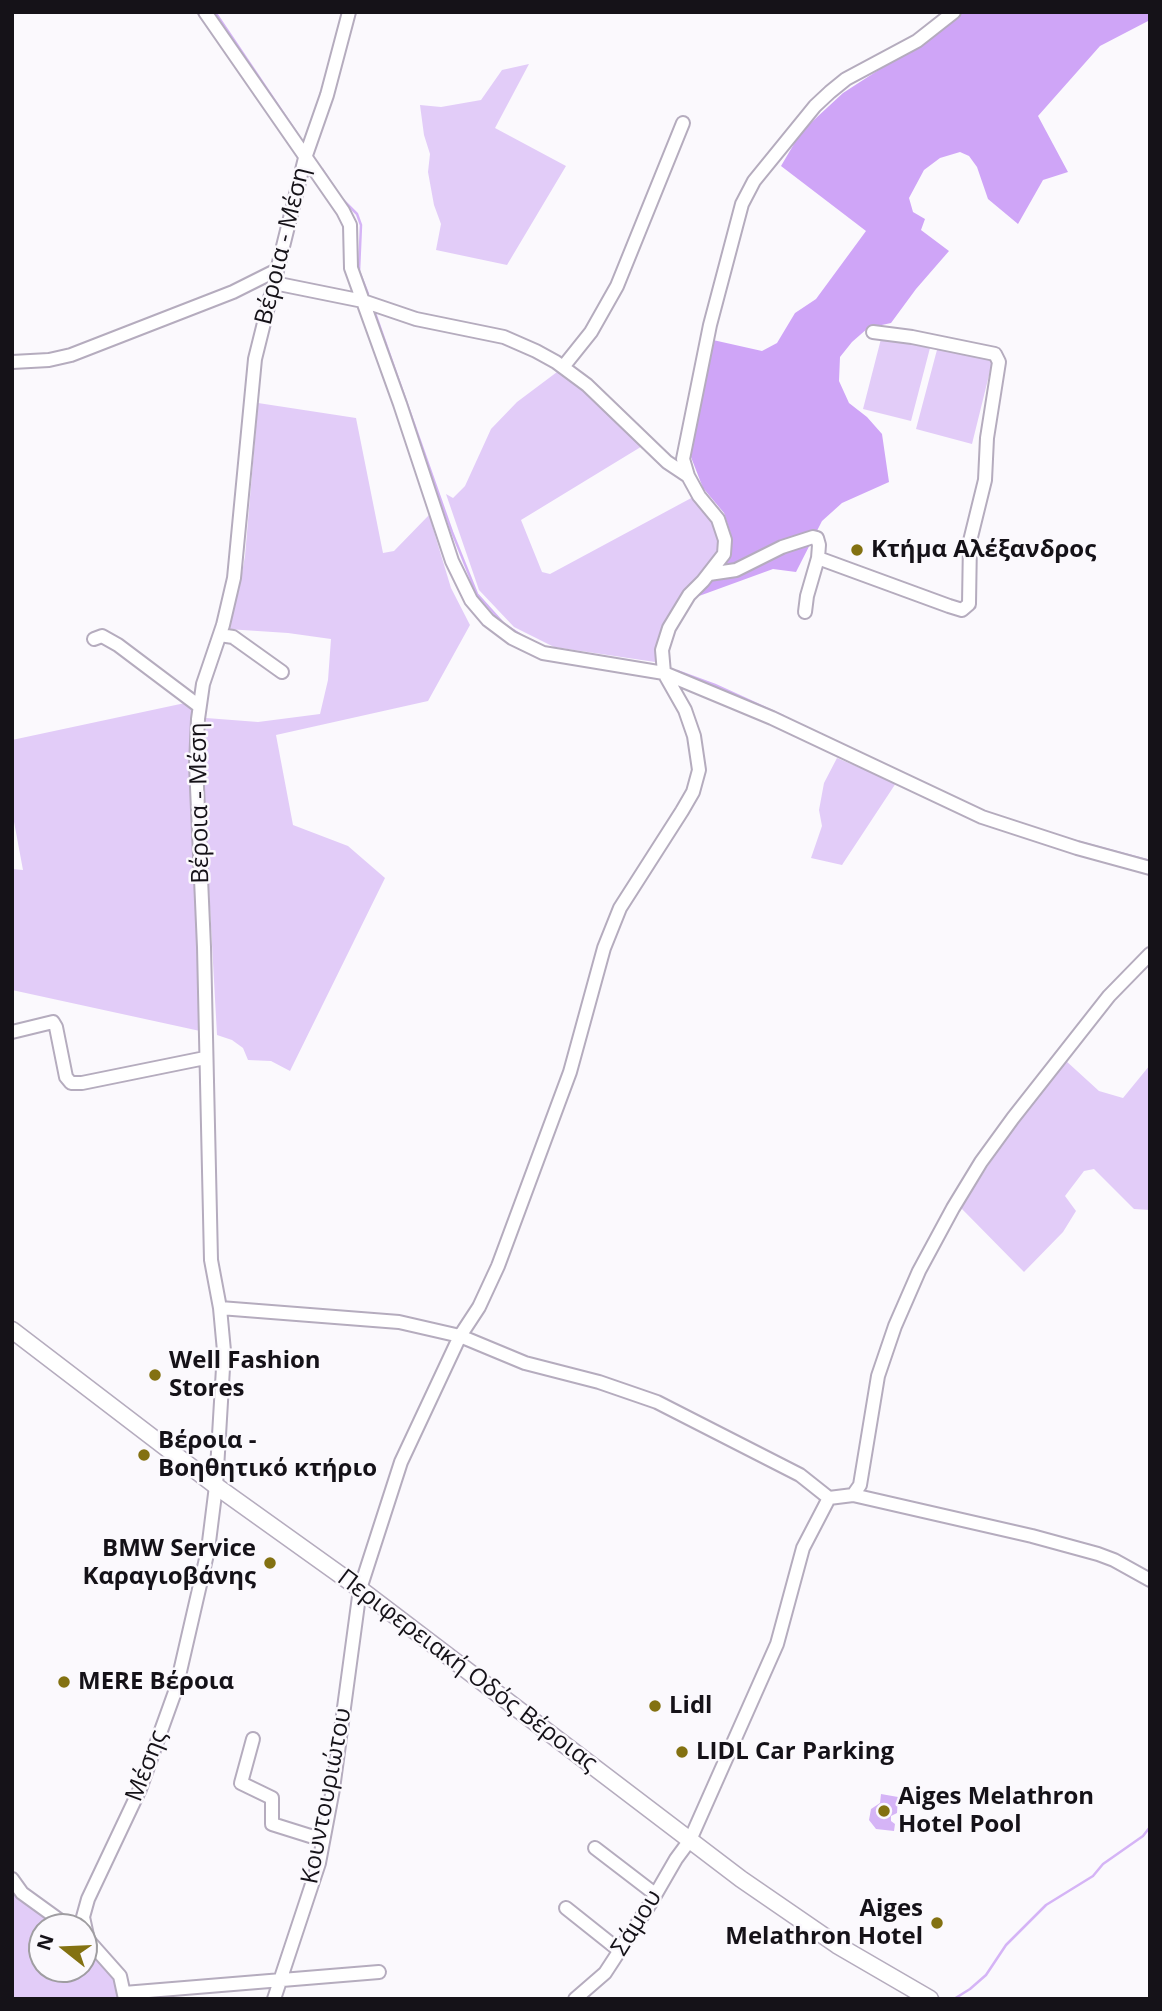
<!DOCTYPE html>
<html>
<head>
<meta charset="utf-8">
<style>
	body { margin:0 }
	#map { position:relative; width:1162px; height:2011px; overflow:hidden; background:#fbf9fd; font-family:"Open Sans",sans-serif }
	canvas { display:block }
	.frame { position:absolute; inset:0; border:14px solid #151218; pointer-events:none }
	.north { position:absolute; left:28px; top:1913px; width:70px; height:70px; box-sizing:border-box; background:#fbf9fd; border:2px solid #9f9da1; border-radius:50%; rotate:288deg; font-size:19px; font-weight:700; line-height:28px; text-align:center; color:#151218 }
	.north::after { content:''; display:block; margin:auto; width:24px; height:32px; background:#837111; clip-path:polygon(50% 0,100% 100%,50% 72%,0 100%) }
</style>
</head>
<body>
<div id="map">
<canvas width="1162" height="2011"></canvas>
<div class="frame"></div>
<div class="north">N</div>
</div>
<script>
const c = document.querySelector('canvas').getContext('2d');
c.lineJoin = 'round';
function paint(path, color) { c.fillStyle = color; c.fill(path, 'evenodd'); }
const shape = rows => new Path2D(rows.map(r => 'M' + r).join(''));
function stroke(path, color, width, dash) { c.strokeStyle = color; c.lineWidth = width; c.lineCap = dash ? 'butt' : 'round'; c.setLineDash(dash || []); c.stroke(path); }
function drawText(font, color, halo, rows, align = 'center') {
  c.font = font + ' "Open Sans",sans-serif'; c.lineWidth = 5; c.setLineDash([]); c.textBaseline = 'middle'; c.strokeStyle = halo; c.fillStyle = color; for (const [text, x, y, turn = 0] of rows) {
    c.save(); c.translate(x, y); c.rotate((+turn || 0) * Math.PI / 180); c.textAlign = isNaN(turn) ? turn : align; if (halo) c.strokeText(text, 0, 0); c.fillText(text, 0, 0); c.restore();
  }
}
paint(shape([
	[529,64,495,128,566,166,507,265,436,250,441,224,434,205,428,172,430,154,424,135,420,105,441,107,481,100,502,70],
	[882,335,930,348,911,421,863,409],
	[938,346,993,359,972,444,916,429],
	[561,369,644,445,521,520,542,572,550,574,695,496,715,520,721,552,658,649,655,662,554,647,514,627,479,590,446,494,453,498,465,486,491,429,517,402],
	[258,403,356,418,383,553,394,551,429,515,451,588,470,625,428,701,276,735,293,825,348,846,385,878,290,1071,271,1061,248,1060,243,1048,232,1040,217,1035,203,781,206,718,258,722,320,714,328,680,331,639,288,633,227,629,239,590,245,556],
	[185,703,192,709,190,774,200,1031,12,990,12,869,23,870,12,811,12,740],
	[837,758,896,783,842,865,811,858,822,826,819,810,824,783],
	[1065,1060,1099,1091,1123,1098,1150,1065,1150,1210,1134,1209,1094,1169,1084,1171,1065,1196,1076,1211,1063,1232,1024,1272,961,1208,1006,1138],
	[12,1887,62,1927,42,1927,42,1969,84,1969,84,1944,97,1956,114,1978,120,1999,12,1999]
]), '#e2ccf8');
paint(shape([
	[960,12,1150,12,1150,20,1100,46,1038,116,1068,172,1043,180,1018,224,988,199,977,167,969,156,960,152,940,158,924,170,909,198,913,212,925,219,921,230,949,251,916,289,891,323,868,328,852,342,840,357,839,381,849,403,867,417,882,434,889,482,842,503,822,521,796,572,773,569,699,596,700,590,727,558,731,542,731,534,724,513,703,488,689,452,713,340,762,351,777,343,795,313,816,299,866,231,781,166,801,132,843,93,948,25]
]), '#cfa5f7');
paint(shape([
	[881,1794,898,1797,897,1813,891,1816,891,1821,895,1824,894,1831,876,1829,869,1820,871,1809,880,1803]
]), '#d5b4f6');
stroke(shape([
	[215,12,296,132],
	[322,169,334,187],
	[341,198,357,214,361,225,359,271,368,294],
	[375,313,452,532,477,594,504,624,524,637],
	[677,671,715,685,783,716],
	[1068,839,1150,861],
	[954,1999,970,1989,986,1975,1006,1945,1046,1905,1093,1876,1103,1864,1143,1836,1150,1827]
]), '#d5b4f6', 2.5);
const minor = shape([
	[205,12,343,211,350,225,351,268,400,404,452,561,471,600,488,620,512,638,543,653,664,673,772,718,982,817,1077,848,1150,868],
	[274,283,363,301,416,319,504,337,536,351,556,362,587,385,667,462,688,476],
	[12,362,49,360,71,355,233,292,275,271],
	[563,367,591,332,617,286,683,123],
	[818,558,949,606,962,610,969,604,970,541,985,480,987,438,999,362,995,354,912,337,873,332],
	[709,574,736,570,782,547,813,537,817,538,819,545,818,558,807,596,805,612],
	[220,635,233,637,282,672],
	[94,639,102,636,118,645,199,706],
	[12,1032,53,1022,56,1027,66,1077,71,1083,82,1083,205,1058],
	[220,1308,399,1322,460,1336,525,1363,599,1382,657,1402,800,1475,829,1498],
	[853,1495,1032,1536,1098,1554,1114,1560,1150,1580],
	[253,1739,241,1783,272,1798,272,1824,323,1840],
	[595,1848,655,1894],
	[12,1879,22,1893,69,1927],
	[566,1908,620,1951],
	[124,1993,379,1972],
	[125,1999,120,1976,88,1940,83,1917,88,1899,140,1789,176,1689,208,1550,216,1486,224,1351,220,1308,211,1260,204,947,196,764,198,719,203,684,223,625,234,578,255,359,305,158,327,95,349,12],
	[274,1999,319,1863,333,1789,360,1589,401,1462,460,1336,479,1307,498,1266,570,1072,604,948,620,908,682,811,693,792,699,770,694,736,685,710,664,673,662,650,669,628,689,595,703,581,724,554,725,540,718,519,699,496,688,476,683,459,710,325,742,204,754,181,815,106,830,92,846,79,917,41,954,12],
	[575,1999,605,1973,650,1904,676,1859,690,1840,777,1644,803,1548,829,1498,853,1495,860,1485,878,1376,895,1326,919,1271,953,1208,981,1162,1013,1118,1109,996,1150,954]
]);
const major = shape([
	[12,1330,216,1486,360,1589,741,1879,837,1945,930,1999]
]);
stroke(minor, '#b5acbe', 16);
stroke(major, '#b5acbe', 19);
stroke(minor, '#fff', 12);
stroke(major, '#fff', 16);
for (const [x, y, r, color] of [
	[857,550,7,"#837111"],
	[155,1375,7,"#837111"],
	[144,1455,7,"#837111"],
	[270,1563,7,"#837111"],
	[64,1682,7,"#837111"],
	[655,1706,7,"#837111"],
	[682,1752,7,"#837111"],
	[884,1811,7,"#837111"],
	[937,1923,7,"#837111"]
]) { const dot = new Path2D(); dot.arc(x, y, r, 0, 2 * Math.PI); c.fillStyle = color; c.fill(dot); stroke(dot, '#fbf9fd', 2.5); }
drawText('24px', '#151218', '#fbf9fd', [
	["Βέροια - Μέση",283,246,-76],
	["Βέροια - Μέση",200,803,-91],
	["Περιφερειακή Οδός Βέροιας",467,1671,37],
	["Μέσης",147,1766,-69],
	["Κουντουριώτου",327,1796,-79],
	["Σάμου",637,1923,-58]
]);
drawText('bold 24px', '#151218', '#fbf9fd', [
	["Κτήμα Αλέξανδρος",871,550],
	["Well Fashion",169,1361],
	["Stores",169,1389],
	["Βέροια -",158,1441],
	["Βοηθητικό κτήριο",158,1469],
	["BMW Service",256,1549,"right"],
	["Καραγιοβάνης",256,1577,"right"],
	["MERE Βέροια",78,1682],
	["Lidl",669,1706],
	["LIDL Car Parking",696,1752],
	["Aiges Melathron",898,1797],
	["Hotel Pool",898,1825],
	["Aiges",923,1909,"right"],
	["Melathron Hotel",923,1937,"right"]
], 'left');
</script>
</body>
</html>
